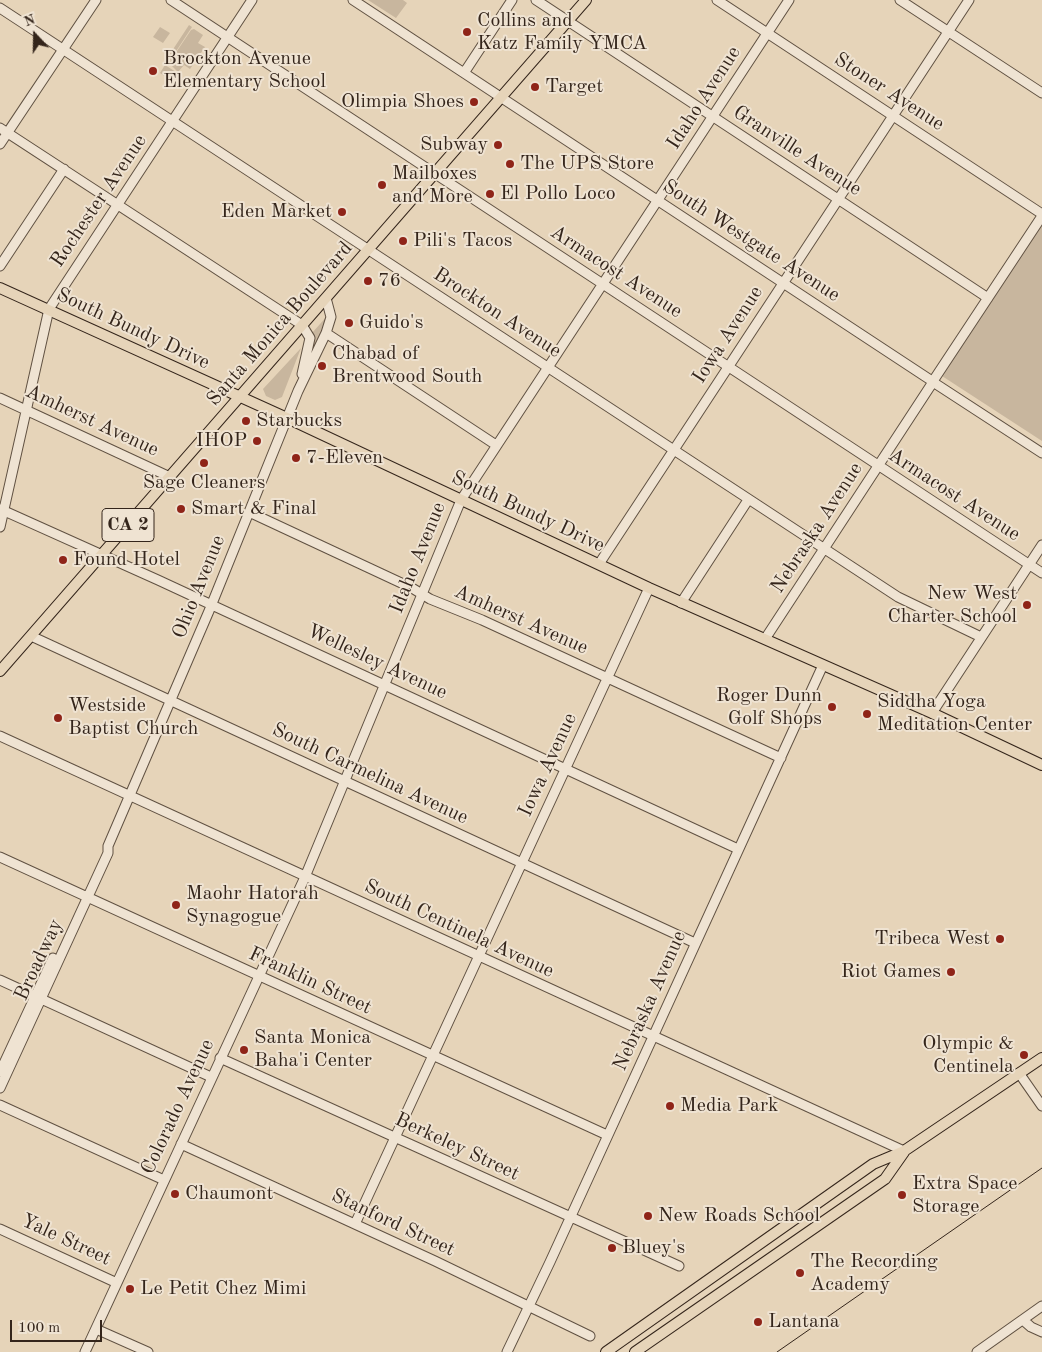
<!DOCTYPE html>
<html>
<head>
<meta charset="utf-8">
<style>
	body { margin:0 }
	#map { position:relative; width:1042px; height:1352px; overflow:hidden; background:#e6d4b9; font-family:"Old Standard TT",serif }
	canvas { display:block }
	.north { position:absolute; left:10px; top:10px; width:50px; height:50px; -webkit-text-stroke:4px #efe3d2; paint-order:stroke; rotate:339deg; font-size:14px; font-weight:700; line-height:20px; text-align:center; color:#34251b }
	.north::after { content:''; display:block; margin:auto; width:18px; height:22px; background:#34251b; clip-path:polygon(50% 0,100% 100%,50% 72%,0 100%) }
	.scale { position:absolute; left:10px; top:1320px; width:92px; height:22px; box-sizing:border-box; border:2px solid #34251b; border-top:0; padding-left:6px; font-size:15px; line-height:18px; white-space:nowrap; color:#34251b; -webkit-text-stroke:4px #efe3d2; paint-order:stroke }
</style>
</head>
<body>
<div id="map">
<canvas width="1042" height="1352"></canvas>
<div class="north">N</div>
<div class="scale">100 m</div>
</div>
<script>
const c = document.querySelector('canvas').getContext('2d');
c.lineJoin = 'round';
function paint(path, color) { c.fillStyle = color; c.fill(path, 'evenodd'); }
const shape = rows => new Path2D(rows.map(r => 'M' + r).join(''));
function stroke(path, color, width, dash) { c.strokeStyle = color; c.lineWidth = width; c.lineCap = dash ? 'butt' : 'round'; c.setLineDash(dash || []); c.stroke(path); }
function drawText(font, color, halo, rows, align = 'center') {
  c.font = font + ' "Old Standard TT",serif'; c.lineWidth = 4; c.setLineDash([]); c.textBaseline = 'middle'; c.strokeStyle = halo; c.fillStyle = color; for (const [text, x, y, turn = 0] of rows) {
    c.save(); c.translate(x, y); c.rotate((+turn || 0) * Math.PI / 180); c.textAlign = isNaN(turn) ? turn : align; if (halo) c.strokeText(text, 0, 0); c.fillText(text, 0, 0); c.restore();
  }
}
paint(shape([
	[368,0,403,0,407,3,396,18],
	[189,25,192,27,167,65,164,63],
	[160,27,170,33,163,43,153,37],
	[194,29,203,35,198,43,205,47,190,69,184,65,178,72,169,63,191,30],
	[165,65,179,74,173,82,160,73],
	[1042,225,1042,441,942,376],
	[328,315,328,318,308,363,312,333],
	[301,348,282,397,275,400,266,396,263,389]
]), '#c8b69e');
const minor = shape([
	[171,0,1042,573],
	[353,0,929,379],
	[536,0,988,298],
	[717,0,1042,214],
	[900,0,1042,93],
	[0,8,898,597,981,637],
	[464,73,512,0],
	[0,128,302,325,310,338,302,374],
	[0,144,96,0],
	[0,266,64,169],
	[326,333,496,445],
	[935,378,1042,216],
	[936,384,1042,453],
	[0,398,170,477],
	[0,509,158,580,738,849],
	[249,512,412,588,430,599,482,620,781,758],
	[0,527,49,309,252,0],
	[599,564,969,0],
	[681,603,748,500],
	[31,636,695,943],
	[765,639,931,385],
	[932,713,1042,545],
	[0,736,904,1151],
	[0,857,607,1135],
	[0,980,211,1077],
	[220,1058,679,1266],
	[0,1072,53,958],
	[1019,1073,1042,1106],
	[0,1088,108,853,108,846,209,611,298,391,326,333,331,317,326,298],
	[0,1105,164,1180],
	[181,1144,435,1261,590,1336],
	[355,1224,649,588],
	[0,1229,117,1283],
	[1023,1320,1031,1327,1042,1332],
	[96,1329,148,1352],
	[85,1352,305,877,461,500,789,0],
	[507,1352,550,1262,823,665],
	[977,1352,1042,1306]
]);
const major = shape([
	[0,288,287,418,649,588,932,713,1042,765],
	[0,671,586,0],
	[606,1352,873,1164,904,1151,1042,1058],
	[635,1352,885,1179,904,1152]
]);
stroke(minor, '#605142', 11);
stroke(major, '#34251b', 12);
stroke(minor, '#efe3d2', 9);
stroke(major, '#e6d4b9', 10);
stroke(shape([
	[777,1352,1042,1168]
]), '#34251b', 1);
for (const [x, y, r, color] of [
	[467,32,5,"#8f2418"],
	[153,71,5,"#8f2418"],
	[535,87,5,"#8f2418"],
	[474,102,5,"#8f2418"],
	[498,145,5,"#8f2418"],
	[510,164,5,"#8f2418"],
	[382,185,5,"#8f2418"],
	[490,194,5,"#8f2418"],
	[342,212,5,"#8f2418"],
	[403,241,5,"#8f2418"],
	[368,281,5,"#8f2418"],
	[349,323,5,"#8f2418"],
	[322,366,5,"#8f2418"],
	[246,421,5,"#8f2418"],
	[257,441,5,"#8f2418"],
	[296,458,5,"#8f2418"],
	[204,463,5,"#8f2418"],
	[181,509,5,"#8f2418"],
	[63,560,5,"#8f2418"],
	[1027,605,5,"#8f2418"],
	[832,707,5,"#8f2418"],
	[867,714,5,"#8f2418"],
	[58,718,5,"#8f2418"],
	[176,905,5,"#8f2418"],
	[1000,939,5,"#8f2418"],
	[951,972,5,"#8f2418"],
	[244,1050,5,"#8f2418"],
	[1024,1055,5,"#8f2418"],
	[670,1106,5,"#8f2418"],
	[175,1194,5,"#8f2418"],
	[902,1195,5,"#8f2418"],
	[648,1216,5,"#8f2418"],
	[612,1248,5,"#8f2418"],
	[800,1273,5,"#8f2418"],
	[130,1289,5,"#8f2418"],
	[758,1322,5,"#8f2418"]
]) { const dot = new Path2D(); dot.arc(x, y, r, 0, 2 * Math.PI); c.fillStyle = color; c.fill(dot); stroke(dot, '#efe3d2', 2); }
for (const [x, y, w] of [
	[128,525,52]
]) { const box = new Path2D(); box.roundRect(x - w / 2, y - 16.5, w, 33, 4); c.fillStyle = '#efe3d2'; c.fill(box); stroke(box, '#34251b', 1); }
drawText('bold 19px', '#34251b', null, [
	["CA 2",128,525]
]);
drawText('20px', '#34251b', '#efe3d2', [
	["Collins and",477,21],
	["Katz Family YMCA",477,44],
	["Brockton Avenue",163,59],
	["Elementary School",163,82],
	["Target",545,87],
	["Olimpia Shoes",464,102,"right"],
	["Subway",488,145,"right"],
	["The UPS Store",520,164],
	["Mailboxes",392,174],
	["and More",392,197],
	["El Pollo Loco",500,194],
	["Eden Market",332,212,"right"],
	["Pili's Tacos",413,241],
	["76",378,281],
	["Guido's",359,323],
	["Chabad of",332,354],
	["Brentwood South",332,377],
	["Starbucks",256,421],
	["IHOP",247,441,"right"],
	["7-Eleven",306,458],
	["Sage Cleaners",204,483,"center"],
	["Smart & Final",191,509],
	["Found Hotel",73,560],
	["New West",1017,594,"right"],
	["Charter School",1017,617,"right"],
	["Roger Dunn",822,696,"right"],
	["Golf Shops",822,719,"right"],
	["Siddha Yoga",877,702],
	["Meditation Center",877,725],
	["Westside",68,706],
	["Baptist Church",68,729],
	["Maohr Hatorah",186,894],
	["Synagogue",186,917],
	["Tribeca West",990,939,"right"],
	["Riot Games",941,972,"right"],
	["Santa Monica",254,1038],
	["Baha'i Center",254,1061],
	["Olympic &",1014,1044,"right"],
	["Centinela",1014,1067,"right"],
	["Media Park",680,1106],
	["Extra Space",912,1184],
	["Storage",912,1207],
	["Chaumont",185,1194],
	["New Roads School",658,1216],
	["Bluey's",622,1248],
	["The Recording",810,1262],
	["Academy",810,1285],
	["Le Petit Chez Mimi",140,1289],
	["Lantana",768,1322]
], 'left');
drawText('20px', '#34251b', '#efe3d2', [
	["Stoner Avenue",889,92,33],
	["Idaho Avenue",704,98,-57],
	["Granville Avenue",797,151,33],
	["Rochester Avenue",99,201,-56],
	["South Westgate Avenue",751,241,33],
	["Armacost Avenue",616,272,33],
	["Brockton Avenue",497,313,33],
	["Santa Monica Boulevard",280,324,-49],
	["South Bundy Drive",133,329,25],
	["Iowa Avenue",728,335,-57],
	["Amherst Avenue",92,421,25],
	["Armacost Avenue",954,495,33],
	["South Bundy Drive",528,512,25],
	["Nebraska Avenue",817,528,-57],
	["Idaho Avenue",418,558,-68],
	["Ohio Avenue",199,587,-68],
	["Amherst Avenue",521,620,24],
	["Wellesley Avenue",377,662,25],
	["Iowa Avenue",548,765,-65],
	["South Carmelina Avenue",370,774,25],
	["South Centinela Avenue",459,929,25],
	["Broadway",39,960,-65],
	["Franklin Street",310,981,25],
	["Nebraska Avenue",650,1001,-66],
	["Colorado Avenue",178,1107,-65],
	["Berkeley Street",457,1147,25],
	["Stanford Street",393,1223,25],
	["Yale Street",66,1240,25]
]);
</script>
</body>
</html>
